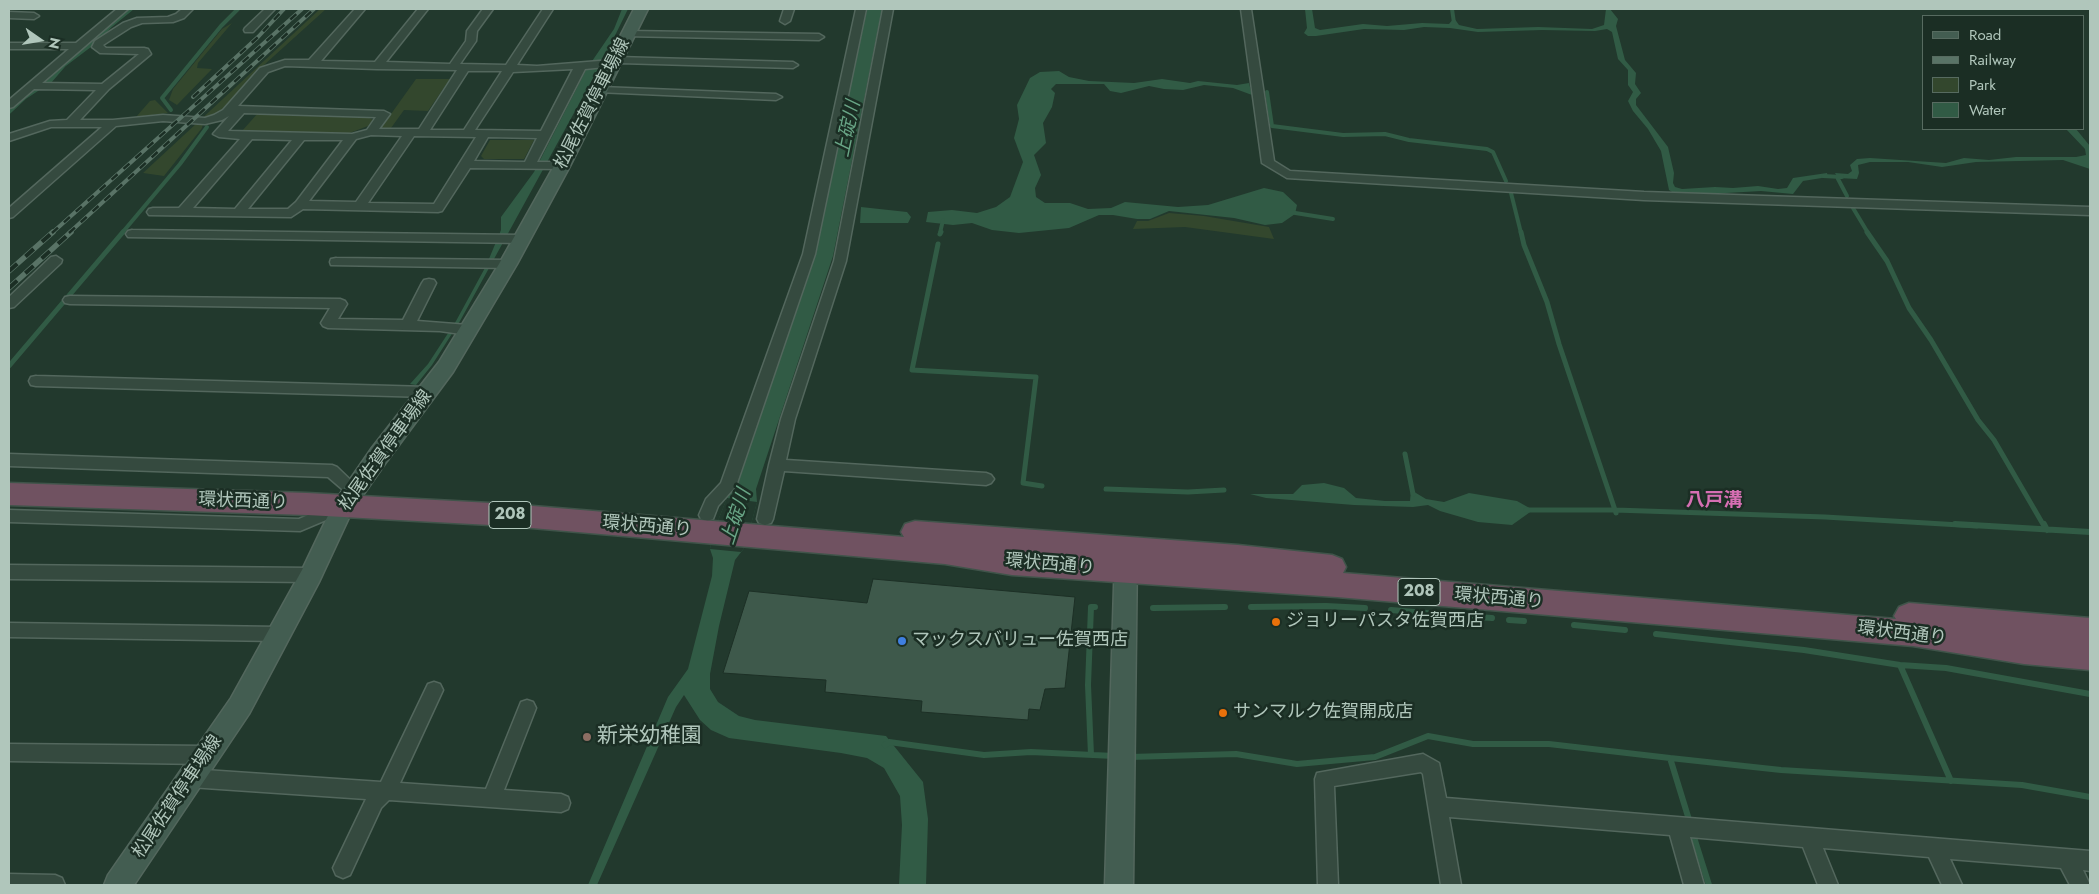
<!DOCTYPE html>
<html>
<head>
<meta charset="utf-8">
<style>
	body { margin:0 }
	#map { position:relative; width:2099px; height:894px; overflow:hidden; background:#22392d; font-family:Jost,sans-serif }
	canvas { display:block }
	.frame { position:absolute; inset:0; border:10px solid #b0c6bb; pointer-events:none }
	.legend { position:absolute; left:1922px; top:15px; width:162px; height:115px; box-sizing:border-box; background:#1b2e24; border:1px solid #576b60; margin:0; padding:6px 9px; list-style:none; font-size:15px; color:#b0c6bb }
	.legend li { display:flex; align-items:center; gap:10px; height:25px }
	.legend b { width:25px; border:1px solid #576b60 }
	.north { position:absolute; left:15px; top:15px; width:50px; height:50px; -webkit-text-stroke:4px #1b2e24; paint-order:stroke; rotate:103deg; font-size:14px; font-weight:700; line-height:20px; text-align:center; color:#b0c6bb }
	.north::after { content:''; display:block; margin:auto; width:18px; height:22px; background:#b0c6bb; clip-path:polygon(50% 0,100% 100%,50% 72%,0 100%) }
</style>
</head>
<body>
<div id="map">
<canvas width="2099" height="894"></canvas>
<div class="frame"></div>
<ul class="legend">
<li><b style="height:6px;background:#435d51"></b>Road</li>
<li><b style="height:6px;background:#597366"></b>Railway</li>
<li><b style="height:14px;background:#33472d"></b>Park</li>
<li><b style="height:14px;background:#315b45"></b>Water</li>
</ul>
<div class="north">N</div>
</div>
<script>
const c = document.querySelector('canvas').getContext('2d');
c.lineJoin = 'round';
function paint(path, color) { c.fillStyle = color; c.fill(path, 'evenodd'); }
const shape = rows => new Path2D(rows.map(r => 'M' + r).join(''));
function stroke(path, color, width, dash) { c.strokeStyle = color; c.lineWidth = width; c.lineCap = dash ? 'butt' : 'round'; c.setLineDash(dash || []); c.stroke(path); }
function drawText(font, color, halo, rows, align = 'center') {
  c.font = font + ' Jost,"Noto Sans JP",sans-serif'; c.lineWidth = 5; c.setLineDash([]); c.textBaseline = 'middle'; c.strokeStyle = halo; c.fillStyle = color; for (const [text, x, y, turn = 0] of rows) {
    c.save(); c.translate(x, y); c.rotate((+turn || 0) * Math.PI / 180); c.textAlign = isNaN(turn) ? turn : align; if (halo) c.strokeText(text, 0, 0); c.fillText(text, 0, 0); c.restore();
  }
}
paint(shape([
	[320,9,326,9,264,65,218,114,204,119,202,128,164,176,143,173],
	[232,23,198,63,197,68,212,69,177,105,169,100,173,89,222,29],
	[416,79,450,79,428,111,404,110,391,128,381,128],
	[155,100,168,113,136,117,150,101],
	[258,113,366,116,373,120,368,126,347,134,242,131],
	[490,140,534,140,524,159,484,159,481,156],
	[1169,213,1204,216,1269,227,1274,239,1185,227,1133,229,1137,221,1148,221]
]), '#33472d');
paint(shape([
	[622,9,628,9,603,60,460,321,432,365,416,385,410,384,428,364,456,321,486,266,501,230,501,217,534,172,586,70,614,29],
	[867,9,882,9,833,256,756,489,757,502,745,547,735,560,719,626,710,674,710,689,718,702,739,716,755,720,886,736,923,782,928,819,926,885,899,885,902,825,900,796,884,768,867,758,841,753,729,738,711,730,700,720,684,695,676,707,597,885,588,885,668,697,688,669,712,576,713,558,710,549,713,533,727,498,736,487,814,255],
	[1305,9,1312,9,1315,28,1320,30,1363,24,1387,26,1422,23,1449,24,1454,18,1459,25,1477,29,1538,27,1592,29,1604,25,1606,9,1610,9,1618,19,1616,26,1625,60,1636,73,1635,84,1641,93,1636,99,1636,105,1668,147,1674,173,1673,183,1675,187,1682,189,1715,187,1733,188,1758,186,1778,189,1787,188,1793,178,1827,173,1828,177,1803,181,1793,194,1761,191,1709,194,1672,192,1669,190,1661,151,1648,129,1633,111,1628,101,1633,92,1628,85,1628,70,1618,59,1612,32,1607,29,1595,31,1542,30,1478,32,1450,28,1424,27,1404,30,1364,29,1316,36,1308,36,1304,33,1307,28],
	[1059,71,1069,77,1089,81,1134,83,1162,79,1190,83,1198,81,1237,85,1249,83,1252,95,1233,88,1204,85,1183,90,1164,89,1149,86,1121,93,1110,91,1104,84,1056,84,1051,89,1055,93,1052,107,1043,123,1046,143,1034,155,1041,175,1035,188,1036,197,1045,203,1070,203,1088,209,1111,208,1125,202,1178,207,1208,205,1264,188,1283,192,1297,205,1295,214,1282,223,1265,225,1234,218,1169,211,1150,219,1137,219,1113,215,1099,215,1069,228,1019,233,992,230,972,223,953,225,926,222,928,212,952,210,977,213,996,207,1010,197,1023,162,1014,138,1019,119,1017,105,1030,78,1040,72],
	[2066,129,2076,129,2090,146,2090,169,2063,160,1976,162,1942,167,1908,162,1870,162,1858,165,1859,173,1857,179,1838,178,1835,173,1848,174,1852,171,1850,165,1857,159,1870,158,1946,163,1964,158,1989,160,2016,157,2076,157,2086,155,2085,149],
	[861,207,907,212,911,217,908,223,860,223],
	[1324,483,1344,488,1356,498,1385,501,1410,501,1411,490,1426,499,1444,502,1469,493,1517,501,1533,510,1512,525,1478,522,1440,511,1428,505,1413,507,1354,505,1266,498,1250,494,1293,494,1302,485]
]), '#315b45');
paint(shape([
	[727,498,757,502,745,547,741,552,710,549,713,533]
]), '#22392d');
stroke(shape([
	[1452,9,1454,23],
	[1267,92,1272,126,1343,135,1385,134,1409,140,1487,149,1493,152,1506,181],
	[171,110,162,98,221,26,238,9],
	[9,112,25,97,51,80,64,65,97,40,110,26,131,9],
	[1823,176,1842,177],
	[1837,177,1847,196],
	[1511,193,1521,233],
	[1853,208,1868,233],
	[1289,212,1333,219],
	[122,233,180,164,207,127],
	[940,233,943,220]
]), '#315b45', 4);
stroke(shape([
	[1521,232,1524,245,1547,302,1559,344,1616,513],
	[1867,232,1887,261,1909,308,1931,340,1978,420,1994,440,2044,526],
	[940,234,941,232],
	[938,244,912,370,1036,377,1023,483,1042,486],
	[9,366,123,232],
	[1405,454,1413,494],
	[1106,489,1188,492,1224,490],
	[1526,510,1615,510,1825,517,1977,526]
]), '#315b45', 5);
stroke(shape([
	[1955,524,2090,532],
	[2044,524,2047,530],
	[1251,607,1326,606,1365,608],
	[1153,608,1225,607],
	[1391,610,1438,614],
	[1461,616,1492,618],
	[1509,620,1524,621],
	[1574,625,1625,630],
	[1656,634,1804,650,1900,665,1946,668,2090,694],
	[1900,665,1951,781],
	[885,745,889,742,984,755,1031,752,1114,756],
	[1091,755,1088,685,1091,607,1095,607],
	[1130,757,1236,754,1297,764,1375,757,1428,736,1473,744,1549,744,1670,758,1690,823],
	[1670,758,1781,770,2022,785,2090,797],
	[1692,831,1709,885]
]), '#315b45', 6);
const building = shape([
	[873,579,1075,597,1065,688,1045,689,1040,710,1029,709,1028,720,921,712,922,701,825,692,826,680,723,673,749,591,867,603,873,579]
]);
paint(building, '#3e594b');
stroke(building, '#1d3026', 1);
const street = shape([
	[117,9,128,9,42,83,102,84,139,54,100,53,92,47,95,41,123,23,137,18,168,17,176,14,182,9,193,9,184,18,173,22,142,23,131,27,103,45,106,48,144,48,148,49,151,54,109,89,80,120,113,120,163,115,205,118,214,115,223,110,260,68,285,60,309,60,355,9,365,9,321,61,375,62,418,9,428,9,386,62,450,64,466,41,467,31,483,9,493,9,477,31,476,41,460,64,506,65,543,9,553,9,517,65,537,66,612,60,617,57,793,62,798,65,793,68,620,63,615,66,585,69,537,162,562,162,566,163,568,166,566,169,470,168,442,211,438,212,303,209,291,217,149,215,147,212,149,209,153,208,179,208,240,139,219,137,213,134,229,116,222,120,205,124,163,121,116,126,13,217,9,218,9,208,102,127,51,127,9,141,9,134,50,121,67,120,96,90,34,89,13,107,9,108,9,100,69,49,9,49,9,43,76,43,117,9],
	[285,66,377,69,457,70,419,129,379,129,390,114,384,111,238,106,268,72,285,66],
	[573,69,541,131,475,130,513,72,573,69],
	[468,71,502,71,464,130,430,130,468,71],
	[244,113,376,117,367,130,352,134,228,131,244,113],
	[371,135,402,136,356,202,309,201,356,139,371,135],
	[414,136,476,137,434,204,368,203,414,136],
	[488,137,537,138,525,162,474,161,488,137],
	[252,139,292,140,235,209,193,208,252,139],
	[304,140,343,140,296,202,288,209,248,209,304,140],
	[265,9,275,9,253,32,245,32,244,30,245,28,265,9],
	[784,9,794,9,790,21,785,24,780,21,784,9],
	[856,9,866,9,815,254,736,486,718,506,713,519,707,521,701,519,699,515,706,499,721,483,803,254,856,9],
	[883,9,893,9,846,261,795,419,786,460,986,473,991,475,994,479,991,483,986,485,784,471,773,519,771,523,765,525,759,523,757,519,769,465,781,419,834,261,883,9],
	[1241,9,1251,9,1274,161,1290,171,1644,192,2090,207,2090,215,1644,200,1287,178,1262,163,1241,9],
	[9,12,34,13,39,16,34,19,9,18,9,12],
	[628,31,819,34,824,37,819,40,624,36,623,34,624,32,628,31],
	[601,87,776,94,782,97,776,100,597,92,596,90,597,88,601,87],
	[132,230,522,235,528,239,522,243,128,237,126,234,128,231,132,230],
	[56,256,62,260,61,263,14,307,9,308,9,297,51,257,56,256],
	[336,258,508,260,514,264,508,268,331,265,330,262,331,259,336,258],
	[429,279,434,280,436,283,417,321,468,325,473,327,475,330,473,333,468,335,440,331,328,328,323,326,321,323,330,308,70,304,65,303,63,300,65,297,70,296,340,299,345,301,347,304,338,319,403,320,422,283,424,280,429,279],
	[36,376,428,387,433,388,435,392,433,396,428,397,36,386,31,385,29,381,31,377,36,376],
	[9,454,332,465,337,467,362,491,359,495,354,497,349,495,328,477,9,466,9,454],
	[339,502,345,504,347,508,345,512,300,531,9,522,9,510,299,519,339,502],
	[9,565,311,568,317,570,319,575,317,580,311,582,9,579,9,565],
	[9,623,279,627,285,629,288,634,285,639,279,641,9,637,9,623],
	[434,682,440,684,443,690,400,783,486,789,521,702,527,700,533,702,536,708,504,790,561,794,568,797,570,803,568,809,561,812,389,800,381,808,350,875,343,878,336,875,333,868,366,799,190,787,183,784,181,778,183,772,190,769,381,782,428,684,434,682],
	[9,744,205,746,212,749,214,755,212,761,205,764,9,761,9,744],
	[1423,754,1439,763,1446,798,2090,851,2090,871,2083,870,2090,885,2070,885,2061,868,1950,859,1962,885,1942,885,1929,857,1823,848,1838,885,1818,885,1803,847,1690,837,1704,885,1684,885,1670,835,1449,817,1461,885,1441,885,1423,774,1421,772,1334,786,1338,885,1318,885,1315,779,1317,773,1423,754],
	[9,874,55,875,62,878,65,885,9,885,9,874]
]);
const secondary = shape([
	[634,9,648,9,570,166,517,264,453,372,387,461,352,511,319,582,249,714,134,885,104,885,108,875,231,698,302,570,335,501,371,449,439,362,499,264,554,166,634,9],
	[1126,545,1134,547,1137,554,1133,885,1105,885,1115,554,1118,547,1126,545]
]);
const highway = shape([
	[9,483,307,493,509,504,904,537,901,532,905,524,915,521,1238,545,1332,555,1342,559,1346,567,1343,573,1896,619,1894,616,1899,607,1909,603,2090,618,2090,670,2024,664,1913,646,1337,597,1012,575,945,564,509,526,307,515,9,505,9,483],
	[1006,550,1051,554,1012,551,1006,550]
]);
stroke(street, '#53675d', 3);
stroke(secondary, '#53675d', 3);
stroke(highway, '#40544a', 3);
paint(street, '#354a3f');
paint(secondary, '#435d51');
paint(highway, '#705261');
const railFar1 = shape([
	[193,97,258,37,284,9],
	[52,233,302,9],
	[69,233,314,9]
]);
const rail = shape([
	[9,271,53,232],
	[9,288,71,232]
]);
stroke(railFar1, '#597366', 4);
stroke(rail, '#597366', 5.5);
stroke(railFar1, '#1b2e24', 2.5, [8]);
stroke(rail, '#1b2e24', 4, [11]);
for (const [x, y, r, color] of [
	[1276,622,5,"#e8710a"],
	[902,641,5,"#3f7fe0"],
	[1223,713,5,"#e8710a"],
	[587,737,5,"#8d6e63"]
]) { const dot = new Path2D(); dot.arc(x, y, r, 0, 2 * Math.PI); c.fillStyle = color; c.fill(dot); stroke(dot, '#1b2e24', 2); }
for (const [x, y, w] of [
	[510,515,42],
	[1419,592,42]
]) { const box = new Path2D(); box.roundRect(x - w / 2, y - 13.5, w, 27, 4); c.fillStyle = '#1b2e24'; c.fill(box); stroke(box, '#b0c6bb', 1); }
drawText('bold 16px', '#b0c6bb', null, [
	["208",510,515],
	["208",1419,592]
]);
drawText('18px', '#b0c6bb', '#1b2e24', [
	["松尾佐賀停車場線",593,104,-63],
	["松尾佐賀停車場線",386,451,-54],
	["環状西通り",243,502,2],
	["環状西通り",647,527,5],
	["環状西通り",1050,565,5],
	["環状西通り",1499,599,5],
	["環状西通り",1902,634,7],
	["松尾佐賀停車場線",178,797,-56]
]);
drawText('18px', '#b0c6bb', '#1b2e24', [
	["ジョリーパスタ佐賀西店",1286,622],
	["マックスバリュー佐賀西店",912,641],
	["サンマルク佐賀開成店",1233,713]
], 'left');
drawText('italic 19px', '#69a586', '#1b2e24', [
	["上碇川",849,129,-78],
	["上碇川",737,517,-72]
]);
drawText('bold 19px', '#d66fb3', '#1b2e24', [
	["八戸溝",1714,501]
]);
drawText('21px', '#b0c6bb', '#1b2e24', [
	["新栄幼稚園",597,737]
], 'left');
</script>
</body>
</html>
